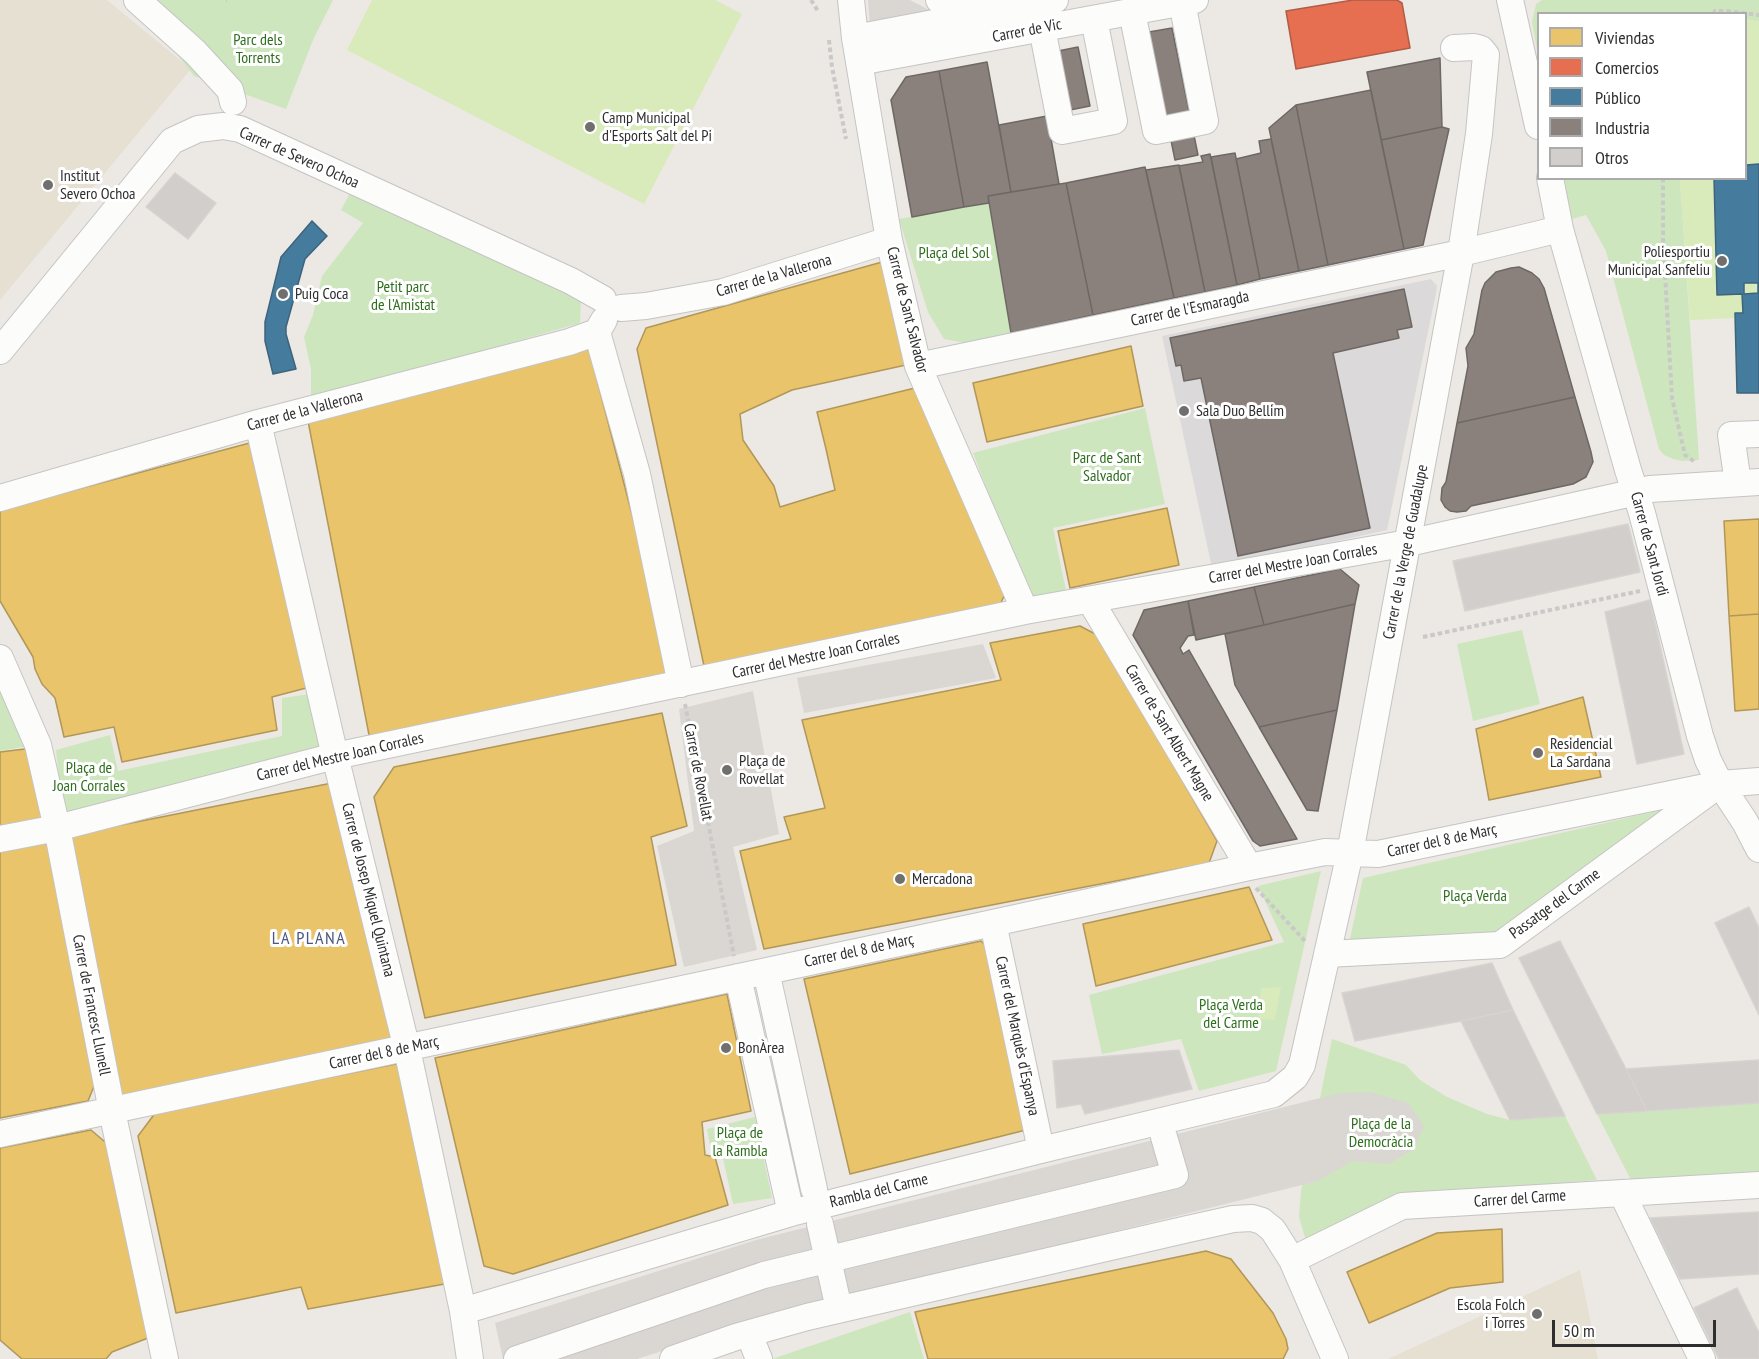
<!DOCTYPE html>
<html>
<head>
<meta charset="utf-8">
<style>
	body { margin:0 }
	#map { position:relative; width:1759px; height:1359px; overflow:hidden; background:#ece8e4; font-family:"PT Sans Narrow",sans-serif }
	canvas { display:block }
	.legend { position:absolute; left:1537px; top:12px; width:210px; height:168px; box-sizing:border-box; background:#fff; border:2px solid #ababab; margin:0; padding:8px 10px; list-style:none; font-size:18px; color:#2e2e2e }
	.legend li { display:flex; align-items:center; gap:12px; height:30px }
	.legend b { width:30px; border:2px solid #ababab }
	.scale { position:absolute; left:1552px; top:1320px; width:164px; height:27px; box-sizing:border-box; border:3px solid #2e2e2e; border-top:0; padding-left:8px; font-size:18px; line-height:21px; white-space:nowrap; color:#2e2e2e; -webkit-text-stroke:4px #fff; paint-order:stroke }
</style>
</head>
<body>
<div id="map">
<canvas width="1759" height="1359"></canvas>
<ul class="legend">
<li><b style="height:16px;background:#e9c46a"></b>Viviendas</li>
<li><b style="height:16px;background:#e76f51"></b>Comercios</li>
<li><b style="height:16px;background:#457b9d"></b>Público</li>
<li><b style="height:16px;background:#8a817c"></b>Industria</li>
<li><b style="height:16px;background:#d1cecb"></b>Otros</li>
</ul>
<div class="scale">50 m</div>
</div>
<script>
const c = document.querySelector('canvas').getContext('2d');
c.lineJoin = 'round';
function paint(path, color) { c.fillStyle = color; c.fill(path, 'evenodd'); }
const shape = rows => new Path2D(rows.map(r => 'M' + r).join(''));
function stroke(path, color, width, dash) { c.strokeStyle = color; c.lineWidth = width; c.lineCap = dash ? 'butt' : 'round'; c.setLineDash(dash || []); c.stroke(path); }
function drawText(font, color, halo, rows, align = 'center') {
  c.font = font + ' "PT Sans Narrow",sans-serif'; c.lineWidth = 6; c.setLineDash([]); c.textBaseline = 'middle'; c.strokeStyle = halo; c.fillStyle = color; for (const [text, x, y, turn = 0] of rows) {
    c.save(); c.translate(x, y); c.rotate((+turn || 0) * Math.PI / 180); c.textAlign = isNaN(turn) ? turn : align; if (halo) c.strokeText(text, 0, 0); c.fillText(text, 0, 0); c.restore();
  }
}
paint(shape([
	[1431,279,1437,286,1436,293,1387,530,1212,568,1162,336]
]), '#dcd9db');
paint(shape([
	[0,0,107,0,191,69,0,300],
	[1580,1270,1598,1359,1388,1359]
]), '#e6e0d3');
paint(shape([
	[127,0,333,0,313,40,286,109,194,76,160,33],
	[1542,0,1759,0,1759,22,1746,19,1746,14,1538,14,1538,55,1532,22,1536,4],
	[1564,179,1680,179,1699,460,1682,461,1673,459,1664,455,1659,449,1606,251,1586,215,1572,219],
	[351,191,581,298,580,323,311,400,311,369,304,337,313,315,322,276,363,223,341,210],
	[989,203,1011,333,966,343,944,339,928,312,899,219],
	[1145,408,1165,504,1053,528,1067,595,1028,603,1008,544,973,453],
	[1522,630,1540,704,1473,721,1457,644],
	[10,690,29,746,0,751,0,693],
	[317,693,330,754,63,817,56,750,110,735,118,771,282,736,282,698],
	[1675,807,1490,938,1348,948,1363,878],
	[1321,871,1276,1071,1199,1091,1181,1039,1102,1054,1089,995,1284,942,1258,886],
	[1332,1039,1406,1065,1420,1080,1447,1097,1487,1114,1510,1120,1565,1116,1597,1180,1399,1196,1306,1241,1299,1217,1301,1191],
	[1759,1103,1759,1173,1632,1182,1597,1114],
	[755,1117,772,1198,733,1204,721,1149,711,1150,707,1129],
	[910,1312,924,1359,772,1359]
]), '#cee6be');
paint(shape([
	[372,0,715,0,742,14,644,204,347,50],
	[1746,19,1759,22,1759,393,1737,393,1734,318,1690,320,1680,179,1746,178],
	[1281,987,1275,1020,1259,1019,1258,1021,1261,988]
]), '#d9eabb');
paint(shape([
	[868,0,910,0,929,10,930,13,870,26],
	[983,644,996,678,804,713,797,678],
	[753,691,779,834,733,847,757,950,684,967,657,846,694,831,679,709],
	[1370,1092,1408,1103,1424,1126,1414,1149,1389,1164,1352,1161,1318,1181,773,1316,637,1359,503,1359,495,1323,756,1240,1340,1093]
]), '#dad6d2');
const homes = shape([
	[882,262,906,365,792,390,740,414,743,440,774,486,780,507,835,490,826,449,817,412,919,387,1008,588,996,613,704,666,637,349,646,328,882,262],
	[1131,346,1143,406,987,442,973,383,1131,346],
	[589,349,674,676,370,740,308,421,589,349],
	[257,441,310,687,272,697,277,730,122,762,114,727,64,737,55,698,42,684,35,669,33,657,0,601,0,510,257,441],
	[1167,508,1179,565,1070,588,1058,531,1167,508],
	[1759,519,1759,614,1729,616,1724,521,1759,519],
	[1759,614,1759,709,1735,711,1729,616,1759,614],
	[1080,626,1099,636,1217,841,1209,863,764,949,740,851,791,839,784,817,825,808,802,720,1001,680,990,643,1080,626],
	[1583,697,1601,777,1489,800,1476,729,1583,697],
	[662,713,687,826,651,837,676,965,425,1018,374,797,394,767,662,713],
	[33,748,44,818,0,826,0,752,33,748],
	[337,782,396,1037,120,1097,66,836,337,782],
	[51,840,97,1079,88,1101,0,1118,0,850,51,840],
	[1249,887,1272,940,1096,986,1083,924,1249,887],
	[981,941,991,951,1030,1129,850,1174,804,979,981,941],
	[727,994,751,1111,702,1122,705,1155,715,1157,728,1205,513,1274,484,1266,435,1058,727,994],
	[401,1063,450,1283,308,1309,301,1287,176,1313,138,1136,156,1112,401,1063],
	[91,1130,111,1147,148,1338,112,1352,106,1359,22,1359,0,1340,0,1148,91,1130],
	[1502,1229,1503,1282,1450,1288,1369,1323,1347,1272,1437,1233,1502,1229],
	[1206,1251,1231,1259,1273,1313,1286,1339,1288,1349,1283,1359,928,1359,915,1312,1206,1251]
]);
paint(homes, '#e9c46a');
stroke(homes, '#b19758', 1.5);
const shops = shape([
	[1353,0,1397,0,1402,3,1410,48,1296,69,1286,11,1353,0]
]);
paint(shops, '#e76f51');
stroke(shops, '#b05c46', 1.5);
const public = shape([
	[1759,164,1759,393,1737,393,1735,313,1743,313,1742,294,1717,295,1714,178,1746,178,1746,165,1759,164],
	[1744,283,1758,283,1758,293,1744,294,1744,283],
	[312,221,327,236,305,259,286,327,286,334,296,369,273,374,265,341,265,322,281,257,312,221]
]);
paint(public, '#457b9d');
stroke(public, '#3e647c', 1.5);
const industry = shape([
	[1172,28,1198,155,1175,160,1149,32,1172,28],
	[1078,47,1090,106,1070,110,1058,51,1078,47],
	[1440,58,1442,127,1381,140,1367,72,1440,58],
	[987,62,1011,192,988,196,989,203,964,207,939,71,987,62],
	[939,71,964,207,912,217,891,100,906,77,939,71],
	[1371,90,1404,249,1328,265,1296,105,1371,90],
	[1296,105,1328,265,1299,271,1269,128,1296,105],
	[1047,116,1059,184,1011,192,999,125,1047,116],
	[1442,127,1449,129,1423,245,1404,249,1381,140,1442,127],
	[1271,139,1299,271,1260,279,1236,159,1261,153,1259,141,1271,139],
	[1235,153,1260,279,1237,285,1211,157,1235,153],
	[1210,154,1237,285,1205,292,1179,166,1203,162,1201,156,1210,154],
	[1179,165,1205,292,1174,298,1146,170,1179,165],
	[1145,167,1174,298,1093,315,1066,183,1145,167],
	[1066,183,1093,315,1011,333,988,196,1066,183],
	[1519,267,1532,273,1539,279,1544,288,1575,397,1457,423,1468,366,1466,348,1474,334,1482,290,1485,283,1496,272,1511,268,1519,267],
	[1404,289,1412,327,1397,330,1399,338,1333,353,1370,528,1238,556,1201,378,1184,381,1181,365,1176,366,1170,338,1404,289],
	[1575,397,1591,452,1593,462,1586,477,1573,484,1471,506,1466,511,1457,512,1450,511,1445,507,1441,500,1442,488,1446,482,1457,423,1575,397],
	[1340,569,1359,585,1355,604,1264,625,1254,587,1340,569],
	[1254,587,1264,625,1196,640,1188,601,1254,587],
	[1188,601,1194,635,1188,636,1180,648,1183,654,1189,650,1297,839,1260,846,1253,841,1133,635,1144,610,1188,601],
	[1355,604,1337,710,1259,727,1235,685,1225,634,1355,604],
	[1337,710,1318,811,1307,810,1259,727,1337,710]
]);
paint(industry, '#8a817c');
stroke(industry, '#6e6865', 1.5);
const building = shape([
	[175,173,216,203,188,239,146,207,175,173],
	[1628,524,1640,572,1465,611,1453,561,1628,524],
	[1650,600,1684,754,1637,764,1605,612,1650,600],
	[1749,907,1759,928,1759,1015,1715,923,1749,907],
	[1560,941,1626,1069,1647,1111,1597,1114,1519,958,1560,941],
	[1492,963,1513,1010,1461,1021,1355,1041,1342,993,1492,963],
	[1513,1010,1565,1116,1510,1120,1461,1021,1513,1010],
	[1179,1050,1192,1089,1085,1114,1081,1104,1057,1108,1053,1061,1179,1050],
	[1759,1060,1759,1103,1647,1111,1626,1069,1759,1060],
	[1759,1212,1759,1274,1680,1279,1650,1218,1759,1212],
	[1737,1288,1759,1333,1759,1359,1719,1359,1694,1308,1737,1288]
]);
paint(building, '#d1cecb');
stroke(building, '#d7d4d0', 1.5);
const minor = shape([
	[137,0,195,52,230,90,233,102],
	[851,0,855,38,889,240,918,366,1025,611],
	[939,0,945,3,978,8],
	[1510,0,1538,126],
	[1132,12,1156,131,1205,121,1182,2],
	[1042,28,1062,131,1114,121,1094,19],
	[855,38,1055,0],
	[859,62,1195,0],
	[1550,178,1560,229,1628,470,1642,513,1700,736,1708,760,1720,784,1745,822,1759,849],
	[621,308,646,306,723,292,889,240],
	[597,332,637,474,681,684],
	[0,351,172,141,198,129,223,126,240,129,571,281,603,299],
	[918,366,1461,253,1560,229],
	[258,423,335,756,407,1049,463,1311,470,1359],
	[1738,483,1731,435,1759,434],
	[0,498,258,423,569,342,597,332,604,320],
	[1090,600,1249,867],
	[0,658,38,745,57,828,112,1111,165,1359],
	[0,839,57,828,335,756,1025,611,1408,543,1650,489,1759,482],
	[993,923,1041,1150],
	[1327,954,1500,945,1713,789],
	[738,977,791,1213],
	[768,980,814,1189],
	[0,1134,993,923,1249,867,1325,852,1378,854,1720,784,1759,781],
	[1622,1193,1702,1359],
	[820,1224,837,1300],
	[1292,1260,1402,1206,1759,1185],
	[463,1311,791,1213,1041,1150,1274,1094,1295,1077,1302,1065,1350,853,1461,253,1479,134,1486,55,1481,49,1474,47,1454,48],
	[749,1334,759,1359],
	[517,1359,764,1275,1175,1175,1164,1137],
	[673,1359,736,1337,807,1317,1188,1229,1233,1219,1252,1218,1262,1221,1273,1230,1292,1260,1335,1359]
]);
stroke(minor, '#c5c4c5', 28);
stroke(shape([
	[226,0,227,0],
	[811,0,818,11],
	[1713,14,1715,11,1726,11,1759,15],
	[829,40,832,67,846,139],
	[1663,178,1663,238,1672,398,1685,455,1695,462],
	[1423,637,1640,591],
	[685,704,734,956],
	[1256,888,1306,942]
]), '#c9c9c8', 4, [4.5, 3]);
stroke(minor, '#fcfcfb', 26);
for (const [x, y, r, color] of [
	[590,127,6,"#706f6e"],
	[48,185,6,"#706f6e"],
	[1722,261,6,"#706f6e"],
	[283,294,6,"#706f6e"],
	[1184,411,6,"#706f6e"],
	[1538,753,6,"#706f6e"],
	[727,770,6,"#706f6e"],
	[900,879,6,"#706f6e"],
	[726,1048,6,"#706f6e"],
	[1537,1314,6,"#706f6e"]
]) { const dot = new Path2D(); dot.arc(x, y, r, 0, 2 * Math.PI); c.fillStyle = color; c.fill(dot); stroke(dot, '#fff', 2); }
drawText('16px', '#2e2e2e', '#fff', [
	["Carrer de Vic",1027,31,-11],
	["Carrer de Severo Ochoa",299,158,24],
	["Carrer de la Vallerona",774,276,-16],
	["Carrer de l'Esmaragda",1190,309,-12],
	["Carrer de Sant Salvador",907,310,76],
	["Carrer de la Vallerona",305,411,-15],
	["Carrer de Sant Jordi",1649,544,75],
	["Carrer de la Verge de Guadalupe",1406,552,-79],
	["Carrer del Mestre Joan Corrales",1293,564,-10],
	["Carrer del Mestre Joan Corrales",816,656,-12],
	["Carrer de Sant Albert Magne",1169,733,59],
	["Carrer del Mestre Joan Corrales",340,757,-13],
	["Carrer de Rovellat",698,772,79],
	["Carrer del 8 de Març",1442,841,-12],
	["Carrer de Josep Miquel Quintana",368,890,76],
	["Passatge del Carme",1555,904,-36],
	["Carrer del 8 de Març",859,951,-12],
	["Carrer de Francesc Llunell",91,1005,79],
	["Carrer del Marquès d'Espanya",1017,1036,78],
	["Carrer del 8 de Març",384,1053,-12],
	["Rambla del Carme",879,1191,-14],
	["Carrer del Carme",1520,1199,-4]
]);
drawText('16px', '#2c6e1b', '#fff', [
	["Parc dels",258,40],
	["Torrents",258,58],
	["Plaça del Sol",954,253],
	["Petit parc",403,287],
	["de l'Amistat",403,305],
	["Parc de Sant",1107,458],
	["Salvador",1107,476],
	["Plaça de",89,768],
	["Joan Corrales",89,786],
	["Plaça Verda",1475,896],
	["Plaça Verda",1231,1005],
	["del Carme",1231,1023],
	["Plaça de la",1381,1124],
	["Democràcia",1381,1142],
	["Plaça de",740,1133],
	["la Rambla",740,1151]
]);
drawText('16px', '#2e2e2e', '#fff', [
	["Camp Municipal",602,118],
	["d'Esports Salt del Pi",602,136],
	["Institut",60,176],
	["Severo Ochoa",60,194],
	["Poliesportiu",1710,252,"right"],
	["Municipal Sanfeliu",1710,270,"right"],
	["Puig Coca",295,294],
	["Sala Duo Bellim",1196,411],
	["Residencial",1550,744],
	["La Sardana",1550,762],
	["Plaça de",739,761],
	["Rovellat",739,779],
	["Mercadona",912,879],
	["BonÀrea",738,1048],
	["Escola Folch",1525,1305,"right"],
	["i Torres",1525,1323,"right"]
], 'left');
c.letterSpacing = '1.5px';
drawText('18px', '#4d5680', '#fff', [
	["LA PLANA",309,939]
]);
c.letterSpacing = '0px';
</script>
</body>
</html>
